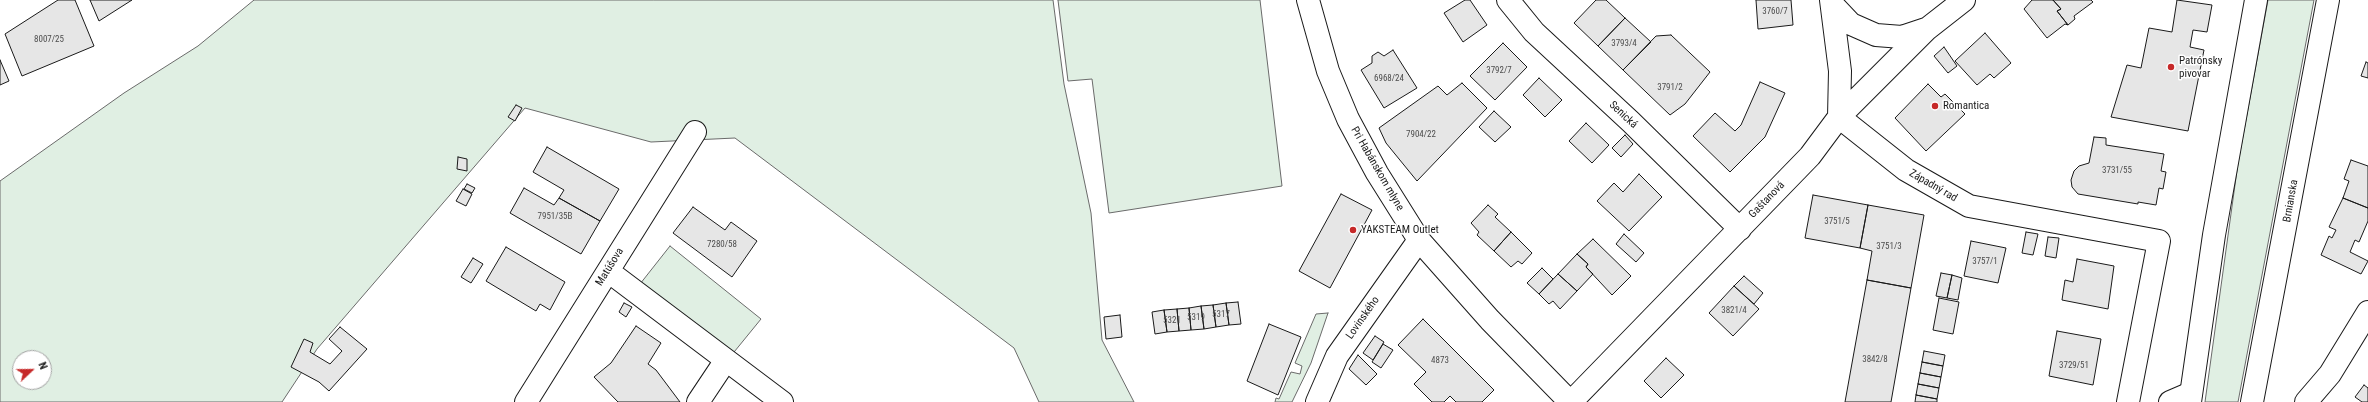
<!DOCTYPE html>
<html>
<head>
<meta charset="utf-8">
<style>
	body { margin:0 }
	#map { position:relative; width:2368px; height:402px; overflow:hidden; background:#fff; font-family:"Roboto Condensed",sans-serif }
	canvas { display:block }
	.north { position:absolute; left:12px; top:350px; width:40px; height:40px; box-sizing:border-box; background:#fff; border:1px solid #a3a3a3; border-radius:50%; rotate:68deg; font-size:11px; font-weight:700; line-height:16px; text-align:center; color:#1a1a1a }
	.north::after { content:''; display:block; margin:auto; width:14px; height:18px; background:#c62828; clip-path:polygon(50% 0,100% 100%,50% 72%,0 100%) }
</style>
</head>
<body>
<div id="map">
<canvas width="2368" height="402"></canvas>
<div class="north">N</div>
</div>
<script>
const c = document.querySelector('canvas').getContext('2d');
c.lineJoin = 'round';
function paint(path, color) { c.fillStyle = color; c.fill(path, 'evenodd'); }
const shape = rows => new Path2D(rows.map(r => 'M' + r).join(''));
function stroke(path, color, width, dash) { c.strokeStyle = color; c.lineWidth = width; c.lineCap = dash ? 'butt' : 'round'; c.setLineDash(dash || []); c.stroke(path); }
function drawText(font, color, halo, rows, align = 'center') {
  c.font = font + ' "Roboto Condensed",sans-serif'; c.lineWidth = 3; c.setLineDash([]); c.textBaseline = 'middle'; c.strokeStyle = halo; c.fillStyle = color; for (const [text, x, y, turn = 0] of rows) {
    c.save(); c.translate(x, y); c.rotate((+turn || 0) * Math.PI / 180); c.textAlign = isNaN(turn) ? turn : align; if (halo) c.strokeText(text, 0, 0); c.fillText(text, 0, 0); c.restore();
  }
}
const green = shape([
	[254,0,1053,0,1064,84,1091,213,1102,340,1134,402,1039,402,1014,348,735,138,651,142,525,108,317,349,282,402,0,402,0,181,124,93,198,46,254,0],
	[20,358,44,358,44,382,20,382,20,358],
	[1058,0,1260,0,1282,186,1109,213,1092,79,1068,81,1058,0],
	[2268,0,2314,0,2238,402,2205,402,2238,163,2268,0],
	[670,246,761,319,730,357,640,284,670,246],
	[1328,313,1311,363,1292,402,1275,402,1276,398,1279,399,1291,372,1300,374,1302,366,1295,363,1316,314,1328,313]
]);
paint(green, '#e0efe3');
stroke(green, '#6a6a6a', 1);
const building = shape([
	[58,0,75,0,94,46,22,76,5,34,58,0],
	[90,0,132,0,99,21,90,0],
	[1465,0,1470,0,1487,25,1463,42,1444,13,1465,0],
	[1596,0,1606,0,1625,18,1598,46,1574,23,1596,0],
	[1756,0,1791,0,1793,25,1758,29,1756,0],
	[2032,0,2053,0,2061,9,2057,11,2068,25,2065,24,2047,38,2024,9,2032,0],
	[2053,0,2091,0,2093,2,2074,16,2075,19,2068,25,2057,11,2061,9,2053,0],
	[2177,0,2212,5,2207,32,2193,30,2190,47,2204,50,2188,131,2111,117,2127,65,2141,68,2149,28,2172,32,2177,0],
	[1625,18,1651,42,1623,70,1598,46,1625,18],
	[1985,33,2011,63,1994,78,1990,74,1977,85,1955,61,1985,33],
	[1671,35,1710,72,1685,104,1670,115,1623,70,1656,36,1671,35],
	[1503,43,1527,67,1495,100,1470,76,1503,43],
	[1944,47,1957,66,1948,73,1934,56,1944,47],
	[1393,50,1417,88,1384,108,1361,70,1372,63,1372,56,1378,52,1384,56,1393,50],
	[0,60,9,81,0,85,0,60],
	[2366,62,2368,63,2368,78,2361,76,2366,62],
	[1539,78,1562,100,1545,117,1523,95,1539,78],
	[1760,82,1785,93,1765,137,1730,172,1693,136,1715,113,1735,131,1741,125,1760,82],
	[1462,83,1487,108,1417,181,1386,143,1379,128,1438,86,1447,95,1462,83],
	[1928,84,1941,97,1945,94,1965,114,1926,151,1895,118,1928,84],
	[516,105,522,108,515,121,508,117,516,105],
	[1494,111,1511,127,1495,142,1479,127,1494,111],
	[1586,123,1609,145,1592,163,1569,141,1586,123],
	[1625,135,1633,144,1621,157,1612,148,1625,135],
	[2094,137,2106,138,2106,145,2164,154,2161,171,2166,172,2163,189,2159,188,2156,205,2138,202,2138,204,2078,194,2072,187,2071,180,2074,171,2079,166,2089,163,2094,137],
	[547,147,619,189,600,221,559,198,564,190,533,172,547,147],
	[458,157,467,159,467,171,457,169,458,157],
	[2351,160,2368,166,2368,208,2343,198,2349,181,2344,179,2351,160],
	[1639,174,1662,197,1629,231,1597,201,1614,183,1623,192,1639,174],
	[467,184,475,188,472,193,464,189,467,184],
	[524,188,554,205,559,198,600,221,581,254,510,213,524,188],
	[463,189,472,194,466,206,456,201,463,189],
	[1341,194,1372,210,1330,288,1299,271,1341,194],
	[1813,195,1868,205,1860,248,1805,238,1813,195],
	[2343,198,2368,208,2368,221,2359,242,2355,240,2350,252,2368,261,2361,274,2321,255,2329,236,2332,238,2336,230,2329,227,2343,198],
	[1488,205,1498,214,1495,217,1511,232,1494,251,1477,235,1479,232,1471,223,1488,205],
	[1868,205,1924,215,1911,288,1867,280,1872,251,1860,248,1868,205],
	[693,207,725,230,731,222,757,241,732,277,673,233,693,207],
	[1511,232,1532,253,1522,264,1518,261,1511,267,1494,251,1511,232],
	[2026,232,2038,234,2033,255,2022,253,2026,232],
	[1624,234,1644,253,1636,262,1616,244,1624,234],
	[2048,237,2059,238,2056,258,2045,256,2048,237],
	[1593,239,1631,276,1612,295,1586,267,1588,264,1577,254,1593,239],
	[1971,241,2006,248,1998,283,1964,276,1971,241],
	[506,247,565,282,550,310,540,304,536,311,486,281,506,247],
	[1577,254,1588,264,1586,267,1593,274,1577,291,1558,274,1577,254],
	[473,258,483,264,471,283,461,277,473,258],
	[2077,259,2114,266,2108,309,2062,300,2065,280,2073,282,2077,259],
	[1542,268,1553,279,1539,294,1527,283,1542,268],
	[1941,273,1952,275,1947,298,1936,296,1941,273],
	[1558,274,1577,291,1560,309,1553,301,1549,304,1539,294,1558,274],
	[1952,275,1962,278,1958,300,1947,298,1952,275],
	[1744,276,1763,293,1754,304,1734,286,1744,276],
	[1867,280,1911,288,1891,402,1845,402,1867,280],
	[1734,286,1759,309,1733,336,1709,313,1734,286],
	[1939,298,1959,302,1953,334,1933,330,1939,298],
	[1238,302,1241,324,1229,325,1226,303,1238,302],
	[624,303,632,307,626,317,619,312,624,303],
	[1226,303,1229,325,1216,327,1213,305,1226,303],
	[1213,305,1216,327,1204,329,1201,306,1213,305],
	[1201,306,1204,329,1191,330,1189,308,1201,306],
	[1189,308,1191,330,1179,331,1177,309,1189,308],
	[1177,309,1179,331,1167,332,1164,310,1177,309],
	[1164,310,1167,332,1155,334,1152,312,1164,310],
	[1120,315,1122,337,1106,339,1104,317,1120,315],
	[1423,319,1494,390,1482,402,1456,402,1450,396,1444,402,1432,402,1414,384,1426,372,1398,345,1423,319],
	[1269,324,1301,337,1278,395,1247,381,1269,324],
	[636,326,661,343,648,364,656,370,680,402,618,402,594,377,611,363,636,326],
	[340,327,367,349,329,391,319,382,291,367,304,339,313,343,310,352,330,364,342,351,329,339,340,327],
	[2057,331,2101,339,2093,385,2049,376,2057,331],
	[1375,336,1384,342,1373,360,1363,353,1375,336],
	[1383,344,1393,350,1381,368,1372,362,1383,344],
	[1924,351,1945,355,1943,366,1922,362,1924,351],
	[1358,355,1377,374,1366,385,1349,369,1358,355],
	[1666,358,1684,375,1661,398,1644,381,1666,358],
	[1922,362,1943,366,1941,377,1920,373,1922,362],
	[1920,373,1941,377,1939,388,1918,384,1920,373],
	[1918,384,1939,388,1937,399,1916,395,1918,384],
	[2364,385,2368,388,2368,402,2362,402,2355,397,2364,385],
	[1916,395,1937,399,1937,402,1915,402,1916,395]
]);
paint(building, '#e6e6e6');
stroke(building, '#1a1a1a', 1);
const minor = shape([
	[1308,0,1328,71,1348,119,1377,173,1419,240,1490,320,1570,402],
	[1508,0,1534,32,1631,122,1740,229],
	[1831,0,1840,71,1839,117],
	[1833,5,1851,24,1876,35,1902,37,1926,29],
	[1839,117,1906,170,1969,206,2159,241,2128,402],
	[608,271,782,402],
	[526,402,695,132],
	[698,402,726,360],
	[1317,402,1337,356,1419,240],
	[1571,402,1810,156,1839,117,1927,29,1964,0],
	[2170,402,2191,393],
	[2306,402,2330,374,2368,312]
]);
const major = shape([
	[2190,402,2214,235,2256,0],
	[2252,402,2328,0]
]);
stroke(minor, '#1a1a1a', 24);
stroke(major, '#1a1a1a', 24);
stroke(minor, '#fff', 22);
stroke(major, '#fff', 22);
for (const [x, y, r, color] of [
	[2171,67,4,"#c62828"],
	[1935,106,4,"#c62828"],
	[1353,230,4,"#c62828"]
]) { const dot = new Path2D(); dot.arc(x, y, r, 0, 2 * Math.PI); c.fillStyle = color; c.fill(dot); stroke(dot, '#fff', 1.5); }
drawText('9px', '#4d4d4d', null, [
	["3760/7",1775,12],
	["8007/25",49,40],
	["3793/4",1624,44],
	["3792/7",1499,71],
	["6968/24",1389,79],
	["3791/2",1670,88],
	["7904/22",1421,135],
	["3731/55",2117,171],
	["7951/35B",555,217],
	["3751/5",1837,222],
	["7280/58",722,245],
	["3751/3",1889,247],
	["3757/1",1985,262],
	["3821/4",1734,311],
	["5317",1221,315],
	["5319",1196,318],
	["5321",1172,321],
	["3842/8",1875,360],
	["4873",1440,361],
	["3729/51",2074,366]
]);
drawText('11px', '#1a1a1a', '#fff', [
	["Patrónsky",2179,61],
	["pivovar",2179,74],
	["Romantica",1943,106],
	["YAKSTEAM Outlet",1361,230]
], 'left');
drawText('11px', '#1a1a1a', '#fff', [
	["Senická",1623,115,43],
	["Pri Habánskom mlyne",1377,169,60],
	["Západný rad",1933,186,30],
	["Gaštanová",1767,200,-46],
	["Brnianska",2291,201,-80],
	["Matúšova",610,267,-58],
	["Lovinského",1363,318,-55]
]);
</script>
</body>
</html>
